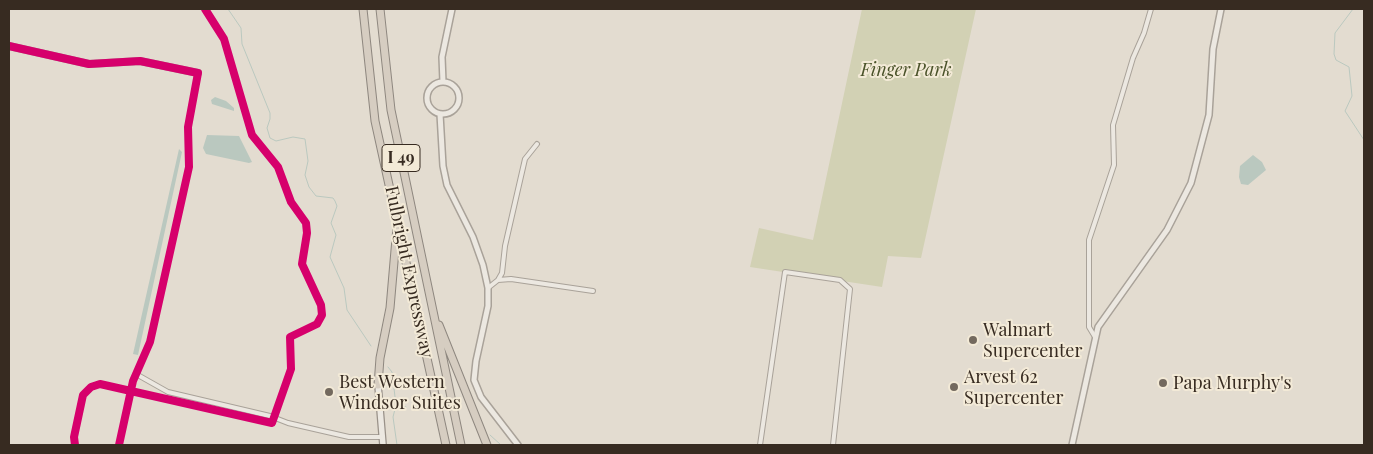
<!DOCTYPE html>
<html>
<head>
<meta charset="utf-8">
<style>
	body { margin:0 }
	#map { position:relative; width:1373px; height:454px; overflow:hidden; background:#e3dcd0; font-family:"Playfair Display",serif }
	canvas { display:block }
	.frame { position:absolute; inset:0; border:10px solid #372b21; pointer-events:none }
</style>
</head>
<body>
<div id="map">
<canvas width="1373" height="454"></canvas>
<div class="frame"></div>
</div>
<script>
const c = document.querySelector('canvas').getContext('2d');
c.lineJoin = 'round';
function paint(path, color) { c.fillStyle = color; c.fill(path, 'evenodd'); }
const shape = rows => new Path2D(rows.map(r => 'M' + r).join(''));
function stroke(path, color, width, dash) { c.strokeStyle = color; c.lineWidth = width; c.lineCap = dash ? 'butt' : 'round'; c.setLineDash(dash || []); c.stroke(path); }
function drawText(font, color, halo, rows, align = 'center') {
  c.font = font + ' "Playfair Display",serif'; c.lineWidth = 4; c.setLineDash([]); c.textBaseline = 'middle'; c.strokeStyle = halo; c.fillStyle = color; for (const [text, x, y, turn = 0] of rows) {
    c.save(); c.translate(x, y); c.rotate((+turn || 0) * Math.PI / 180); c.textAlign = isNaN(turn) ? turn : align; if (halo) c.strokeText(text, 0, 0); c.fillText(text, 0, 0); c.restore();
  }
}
paint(shape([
	[862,9,976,9,921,258,888,256,882,287,750,267,759,228,813,240]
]), '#d2d1b4');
paint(shape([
	[215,97,226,101,234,108,234,111,212,104,211,100],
	[207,135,239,136,252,162,249,163,206,154,203,148],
	[179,149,182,152,138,355,133,354],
	[1253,155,1262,162,1266,170,1248,185,1241,184,1239,177,1240,166]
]), '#bac8bf');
stroke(shape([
	[228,9,241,28,242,44,270,113,270,119,267,128,270,138,276,141,293,137,305,139,308,161,305,175,309,187,316,196,333,198,335,201,337,206,331,223,336,235,330,257,344,288,347,310,371,346],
	[1353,9,1335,33,1334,54,1336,60,1349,67,1352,96,1345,111,1364,140],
	[388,367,392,372,396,405,393,417,397,445],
	[397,405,406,407],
	[490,435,501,445]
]), '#bac8bf', 1);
const minor = shape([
	[498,280,502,273,505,246,525,159,537,144],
	[488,288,498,280,511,279,593,291],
	[1095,337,1089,327,1089,240,1114,165,1113,125,1133,58,1144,33,1151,9],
	[136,374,168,392,270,416,288,423,349,437,382,437],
	[119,445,133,381,150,342,189,167,188,127,198,73],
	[760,445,785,272,840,280,850,289,833,445]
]);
const tertiary = shape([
	[9,46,89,64,140,61,198,73],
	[443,82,442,57,452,9],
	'427 98a16 16 0 1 1 32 0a16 16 0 1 1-32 0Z',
	[440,114,443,166,447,185,473,237,483,265,488,288,488,306,476,361,474,380,481,397,518,445],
	[1072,445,1098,327,1167,230,1191,183,1209,115,1213,49,1221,9]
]);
const secondary = shape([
	[378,385,383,445]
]);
const motorway = shape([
	[363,9,375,121,446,445],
	[380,9,391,110,461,445],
	[439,325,487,445],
	[378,385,380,358,390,308,397,227]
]);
stroke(minor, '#a9a299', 6);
stroke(tertiary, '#a9a299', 8);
stroke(secondary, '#999188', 8);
stroke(motorway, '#8e877f', 9);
stroke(minor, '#ece8e1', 4);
stroke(tertiary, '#ece8e1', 5);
stroke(secondary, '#ece8e1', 5.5);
stroke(motorway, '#d6cdc1', 7);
stroke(shape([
	[9,46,89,64,140,61,198,73,188,127,189,167,150,342,133,381,119,445],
	[75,445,74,437,83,395,91,387,100,384,272,423,291,369,290,337,317,324,322,315,321,305,302,264,307,233,306,223,291,202,278,167,252,135,224,39,205,9]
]), '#d6006c', 8);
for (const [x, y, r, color] of [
	[973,340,5,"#73695e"],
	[1163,383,5,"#73695e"],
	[954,387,5,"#73695e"],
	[329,392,5,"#73695e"]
]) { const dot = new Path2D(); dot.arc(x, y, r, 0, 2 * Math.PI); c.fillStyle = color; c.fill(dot); stroke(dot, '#f3ead7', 2); }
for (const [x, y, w] of [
	[401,158,38]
]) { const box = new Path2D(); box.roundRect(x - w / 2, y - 13.5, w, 27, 4); c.fillStyle = '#f3ead7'; c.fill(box); stroke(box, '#372b21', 1); }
drawText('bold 16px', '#372b21', null, [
	["I 49",401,158]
]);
drawText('italic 18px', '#4a5229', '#f3ead7', [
	["Finger Park",906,70]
]);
drawText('18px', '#372b21', '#f3ead7', [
	["Fulbright Expressway",409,272,78]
]);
drawText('18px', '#372b21', '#f3ead7', [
	["Walmart",983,330],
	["Supercenter",983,351],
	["Arvest 62",964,377],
	["Supercenter",964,398],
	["Best Western",339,382],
	["Windsor Suites",339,403],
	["Papa Murphy's",1173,383]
], 'left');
</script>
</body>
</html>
